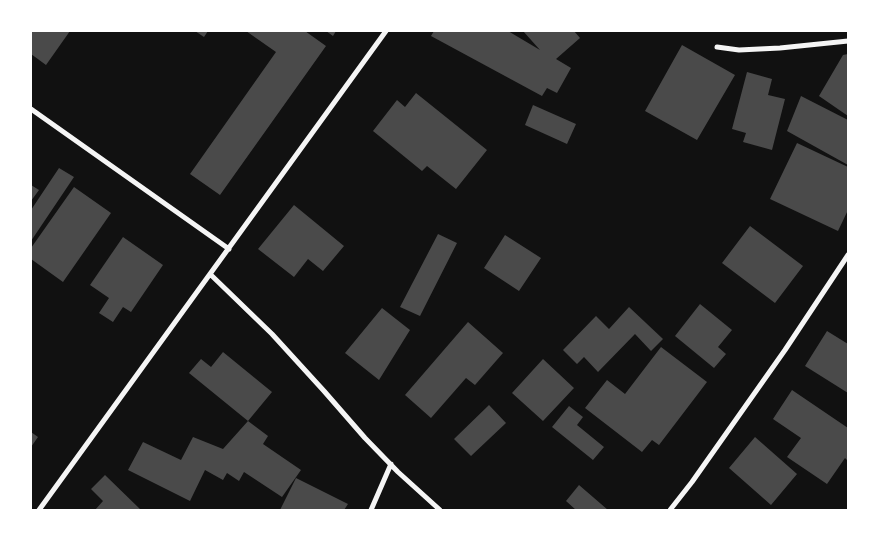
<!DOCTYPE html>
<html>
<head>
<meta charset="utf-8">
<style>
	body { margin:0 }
	#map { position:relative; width:879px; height:541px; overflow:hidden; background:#111; font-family:"Space Grotesk",sans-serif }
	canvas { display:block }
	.frame { position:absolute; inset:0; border:32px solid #fff; pointer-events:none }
</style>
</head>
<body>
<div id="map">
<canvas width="879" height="541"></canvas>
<div class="frame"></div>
</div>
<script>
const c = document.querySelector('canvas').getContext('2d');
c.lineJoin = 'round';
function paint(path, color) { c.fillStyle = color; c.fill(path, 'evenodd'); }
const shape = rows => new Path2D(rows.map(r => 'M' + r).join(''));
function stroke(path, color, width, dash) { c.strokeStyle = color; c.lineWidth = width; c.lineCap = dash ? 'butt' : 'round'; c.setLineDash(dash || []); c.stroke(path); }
paint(shape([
	[31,31,70,31,46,65,31,54],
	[195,31,208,31,204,37],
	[246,31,305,31,326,46,220,195,190,174,276,52],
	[326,31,336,31,333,36],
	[434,31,508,31,540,50,523,31,574,31,580,38,556,59,571,68,557,93,547,88,542,96,431,36],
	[682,45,735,75,697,140,645,111],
	[848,54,848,116,819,96,843,55],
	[747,72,772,79,768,95,785,99,772,150,743,142,746,133,732,129],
	[416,93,487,150,456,189,427,166,422,171,373,131,397,100,405,107],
	[801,96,848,120,848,165,787,131],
	[533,105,576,124,567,144,525,125],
	[797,143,848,167,848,210,838,231,770,199],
	[59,168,74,177,31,241,31,210],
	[31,185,39,190,31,201],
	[74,187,111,213,63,282,31,259,31,248],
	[294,205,344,246,323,271,308,259,294,277,258,249],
	[750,226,803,266,775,303,722,263],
	[438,234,457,243,420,316,400,307],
	[505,235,541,258,519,291,484,268],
	[123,237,163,265,131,312,123,307,113,322,99,313,109,298,90,285],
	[700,304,732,330,718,347,726,354,714,368,675,336],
	[629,307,663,339,651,351,635,334,598,372,584,357,577,364,563,350,596,316,609,329],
	[382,308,410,330,379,380,345,353],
	[468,322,503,353,475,385,466,378,431,418,405,395],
	[827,331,848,344,848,393,805,366],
	[661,347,707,382,659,445,652,440,642,452,585,408,607,380,625,394],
	[223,352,272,392,248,421,189,373,201,359,211,367],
	[543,359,574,388,543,421,512,393],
	[792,390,848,428,848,461,845,458,827,484,787,457,801,438,773,419],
	[489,405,506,423,471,456,454,439],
	[569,406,583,417,577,425,604,447,593,460,552,427],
	[248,421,268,436,263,444,301,470,282,497,244,472,239,481,227,473,223,480,205,470,190,501,128,470,143,442,181,460,193,437,223,449],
	[31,432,38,437,31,447],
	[755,437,797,474,771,505,729,468],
	[105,475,141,510,95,510,103,501,91,489],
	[296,478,348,504,344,510,280,510],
	[579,485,608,510,576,510,566,501]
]), '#4a4a4a');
stroke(shape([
	[717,47,739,50,780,48,848,41],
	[31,109,229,249],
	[210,274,272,334,324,391,365,438,398,472,440,510],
	[39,510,386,31],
	[371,510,391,464],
	[670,510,692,482,785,350,848,255]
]), '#f5f5f5', 5);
</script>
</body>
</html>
